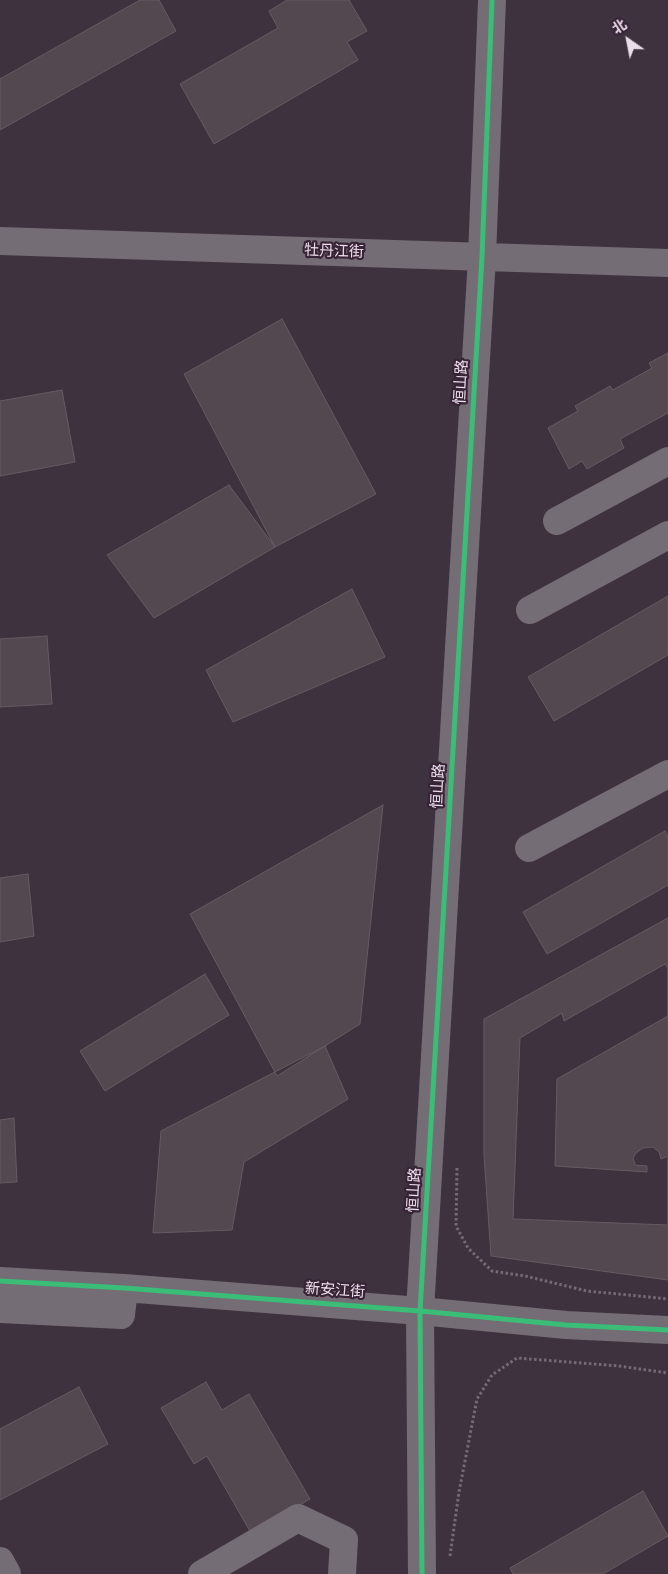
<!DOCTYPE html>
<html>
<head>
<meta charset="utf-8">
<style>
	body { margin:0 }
	#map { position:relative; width:668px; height:1574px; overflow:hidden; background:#3e323e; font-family:"Sofia Sans Condensed","Noto Sans SC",sans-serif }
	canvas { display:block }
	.north { position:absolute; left:603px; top:15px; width:50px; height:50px; -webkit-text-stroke:4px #382437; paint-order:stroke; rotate:327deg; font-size:14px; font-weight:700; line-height:20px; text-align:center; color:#ebdeeb }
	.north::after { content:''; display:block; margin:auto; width:18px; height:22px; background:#ebdeeb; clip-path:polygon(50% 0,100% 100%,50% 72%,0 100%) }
</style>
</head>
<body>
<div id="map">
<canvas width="668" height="1574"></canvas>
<div class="north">北</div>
</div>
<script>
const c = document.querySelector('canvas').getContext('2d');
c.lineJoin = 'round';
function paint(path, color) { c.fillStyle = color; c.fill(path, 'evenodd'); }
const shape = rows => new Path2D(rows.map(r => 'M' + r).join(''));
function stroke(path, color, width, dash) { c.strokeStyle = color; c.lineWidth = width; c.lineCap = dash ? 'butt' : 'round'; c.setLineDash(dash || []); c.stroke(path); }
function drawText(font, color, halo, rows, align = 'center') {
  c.font = font + ' "Sofia Sans Condensed","Noto Sans SC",sans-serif'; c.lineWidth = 4.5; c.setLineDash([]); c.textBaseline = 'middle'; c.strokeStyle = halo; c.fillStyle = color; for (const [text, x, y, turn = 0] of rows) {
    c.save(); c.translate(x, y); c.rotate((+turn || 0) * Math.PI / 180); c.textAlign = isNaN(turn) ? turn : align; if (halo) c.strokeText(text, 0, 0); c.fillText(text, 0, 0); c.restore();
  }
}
const building = shape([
	[140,0,159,0,176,31,0,130,0,79,140,0],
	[287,0,349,0,367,31,347,42,358,60,214,144,180,84,278,28,269,11,287,0],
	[282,319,376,494,275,547,184,374,282,319],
	[668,353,668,413,620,439,624,448,587,469,582,461,569,469,548,428,578,411,575,406,610,386,613,390,652,368,649,363,668,353],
	[62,390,75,462,0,476,0,401,62,390],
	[229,485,275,547,154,618,107,555,229,485],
	[352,589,385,657,233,722,206,670,352,589],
	[668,596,668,655,554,721,528,677,668,596],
	[47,636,52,704,0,707,0,639,47,636],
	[383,805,360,1024,277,1076,190,914,383,805],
	[665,831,668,837,668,885,547,954,523,912,665,831],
	[28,874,34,936,0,942,0,878,28,874],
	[668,918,668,1280,491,1256,484,1155,484,1019,668,918],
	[665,964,668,968,668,1016,557,1079,555,1166,647,1172,647,1166,635,1165,633,1158,636,1153,643,1148,653,1147,659,1152,661,1159,668,1156,668,1225,513,1219,520,1038,562,1013,564,1021,665,964],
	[205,974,229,1015,105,1091,80,1051,205,974],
	[325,1046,348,1099,244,1162,232,1230,153,1233,161,1131,325,1046],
	[14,1118,17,1182,0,1183,0,1120,14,1118],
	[206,1382,222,1410,249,1394,310,1499,251,1533,207,1456,194,1464,161,1408,206,1382],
	[79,1387,108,1444,0,1500,0,1429,79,1387],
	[643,1491,668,1536,603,1574,513,1574,510,1568,643,1491]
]);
paint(building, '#544850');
stroke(building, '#675b63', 1);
stroke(shape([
	[457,1168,456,1226,468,1248,492,1271,525,1276,587,1291,668,1299],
	[450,1556,459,1492,477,1399,492,1375,517,1358,619,1366,668,1373]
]), '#736c73', 3, [2.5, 2.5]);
stroke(shape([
	[0,241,668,263],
	[557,521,668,461],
	[530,610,668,535],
	[529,848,668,774],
	[0,1281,124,1288,420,1311,566,1325,668,1330],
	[0,1309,121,1315,124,1288],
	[0,1561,7,1574],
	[202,1574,298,1518,344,1540,342,1574],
	[422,1574,420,1311,482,257,492,0]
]), '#756d75', 28);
stroke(shape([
	[0,1281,124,1288,420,1311,566,1325,668,1330],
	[422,1574,420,1311,482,257,492,0]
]), '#3abd76', 5);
drawText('15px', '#ebdeeb', '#382437', [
	["牡丹江街",334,252,2],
	["恒山路",462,382,-87],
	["恒山路",439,786,-87],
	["恒山路",415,1190,-87],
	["新安江街",335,1291,4]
]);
</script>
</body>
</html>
